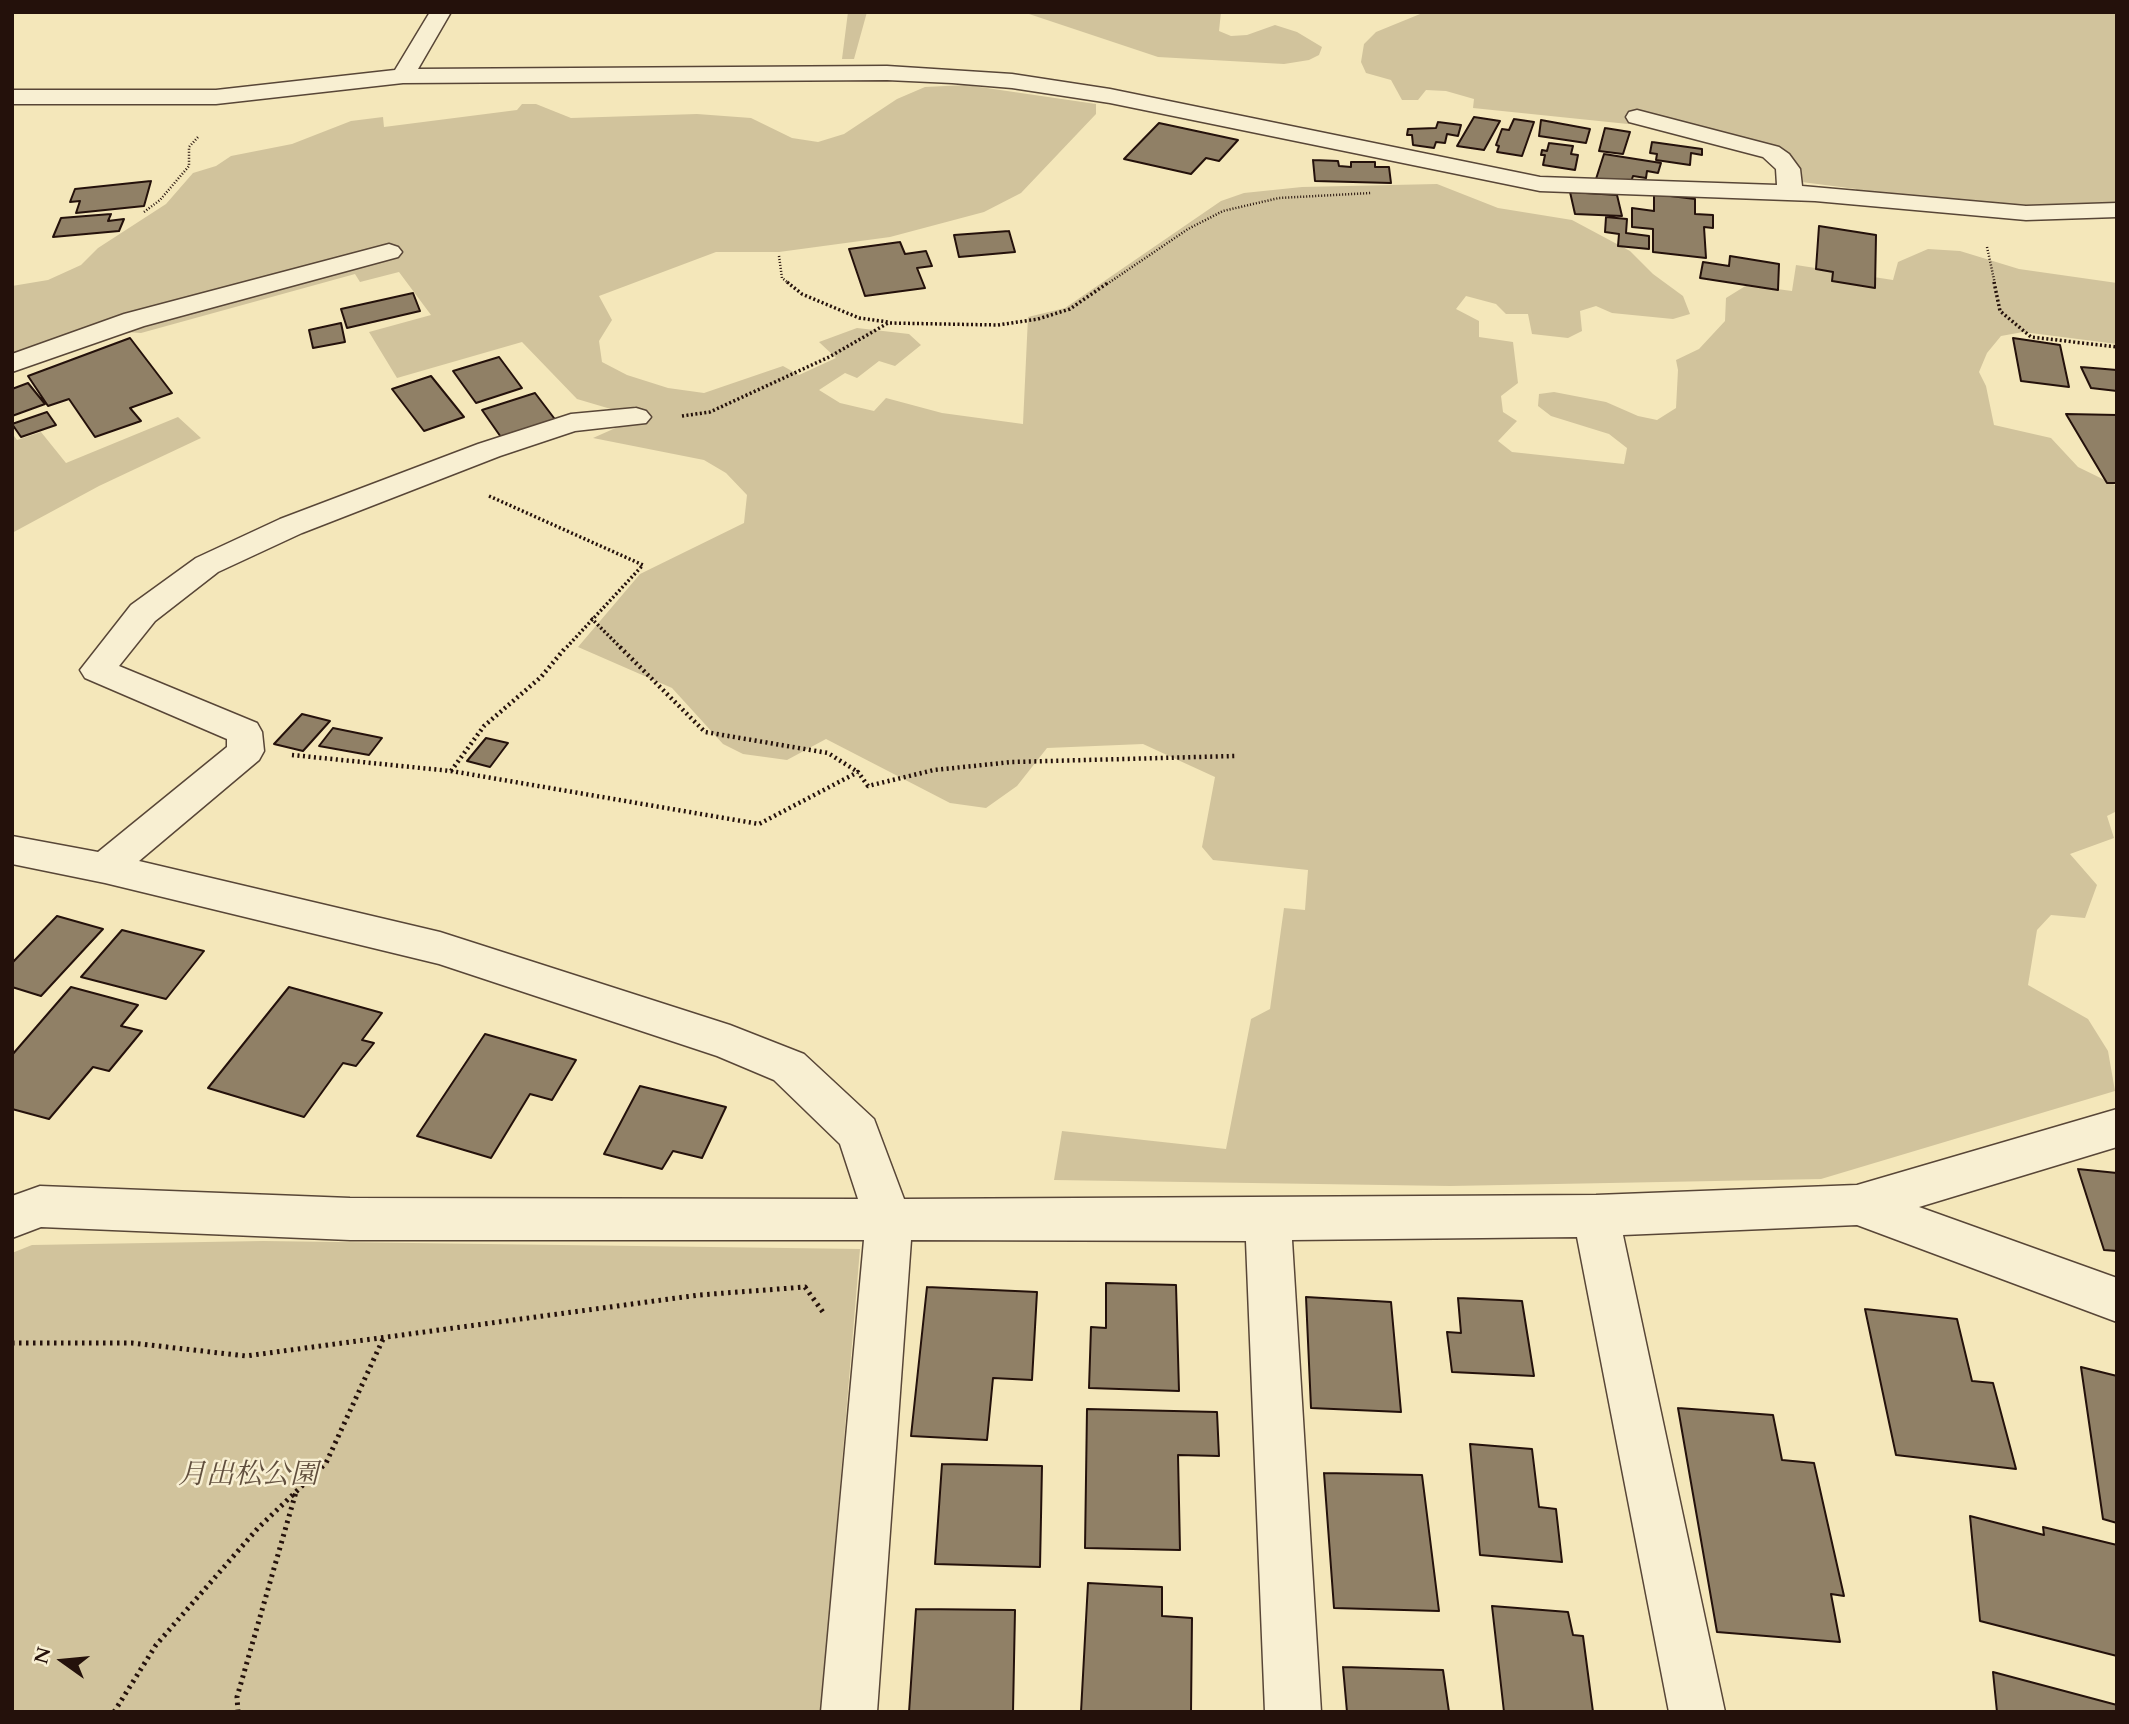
<!DOCTYPE html>
<html>
<head>
<meta charset="utf-8">
<style>
	body { margin:0 }
	#map { position:relative; width:2129px; height:1724px; overflow:hidden; background:#f4e7ba; font-family:Cardo,serif }
	canvas { display:block }
	.frame { position:absolute; inset:0; border:14px solid #24110b; pointer-events:none }
	.north { position:absolute; left:28px; top:1626px; width:70px; height:70px; -webkit-text-stroke:5px #f8efd2; paint-order:stroke; rotate:285deg; font-size:19px; font-weight:700; line-height:28px; text-align:center; color:#24110b }
	.north::after { content:''; display:block; margin:auto; width:24px; height:32px; background:#24110b; clip-path:polygon(50% 0,100% 100%,50% 72%,0 100%) }
</style>
</head>
<body>
<div id="map">
<canvas width="2129" height="1724"></canvas>
<div class="frame"></div>
<div class="north">N</div>
</div>
<script>
const c = document.querySelector('canvas').getContext('2d');
c.lineJoin = 'round';
function paint(path, color) { c.fillStyle = color; c.fill(path, 'evenodd'); }
const shape = rows => new Path2D(rows.map(r => 'M' + r).join(''));
function stroke(path, color, width, dash) { c.strokeStyle = color; c.lineWidth = width; c.lineCap = dash ? 'butt' : 'round'; c.setLineDash(dash || []); c.stroke(path); }
function drawText(font, color, halo, rows, align = 'center') {
  c.font = font + ' Cardo,"Noto Serif JP",serif'; c.lineWidth = 5; c.setLineDash([]); c.textBaseline = 'middle'; c.strokeStyle = halo; c.fillStyle = color; for (const [text, x, y, turn = 0] of rows) {
    c.save(); c.translate(x, y); c.rotate((+turn || 0) * Math.PI / 180); c.textAlign = isNaN(turn) ? turn : align; if (halo) c.strokeText(text, 0, 0); c.fillText(text, 0, 0); c.restore();
  }
}
paint(shape([
	[848,12,867,12,854,59,842,59],
	[1023,12,1221,12,1219,31,1231,36,1247,35,1275,25,1297,32,1322,47,1319,55,1309,60,1284,64,1158,57],
	[1425,12,2117,12,2117,207,2023,210,1917,196,1856,202,1856,189,1794,181,1784,154,1763,143,1641,113,1628,124,1473,108,1474,99,1446,91,1426,90,1418,100,1402,100,1391,80,1366,73,1361,62,1364,44,1376,32],
	[966,85,1096,104,1096,114,1021,193,984,212,890,237,779,252,716,252,599,296,612,320,599,341,602,362,627,375,668,388,704,393,783,366,799,375,836,358,819,342,857,328,909,334,921,345,895,366,879,361,857,378,845,373,819,390,840,403,874,411,886,398,942,413,1023,424,1028,317,1065,308,1221,201,1244,193,1302,187,1437,184,1498,208,1572,220,1630,251,1653,274,1683,296,1690,314,1673,319,1612,313,1596,306,1580,311,1582,331,1568,338,1532,334,1528,314,1506,314,1496,304,1466,296,1456,309,1479,321,1479,337,1513,342,1518,383,1501,396,1503,412,1517,421,1498,441,1512,452,1624,464,1627,448,1609,434,1551,416,1538,406,1539,394,1554,392,1606,402,1638,416,1657,420,1676,408,1678,370,1676,360,1699,349,1725,321,1726,298,1747,285,1792,291,1796,265,1893,280,1898,262,1928,249,1960,251,2019,269,2117,283,2117,344,2023,332,2001,336,1987,353,1979,372,1986,386,1994,425,2051,438,2078,467,2117,486,2117,811,2107,816,2114,838,2070,854,2097,885,2085,918,2051,915,2037,930,2028,985,2088,1019,2108,1051,2115,1091,1821,1179,1450,1186,1054,1180,1062,1131,1226,1149,1251,1019,1270,1009,1284,908,1305,910,1308,870,1213,860,1202,847,1215,777,1143,744,1047,748,1017,786,986,808,950,803,826,739,787,760,743,754,723,744,672,688,578,647,640,574,744,523,747,495,726,473,704,460,593,438,629,422,621,412,577,399,522,342,397,378,369,332,431,315,399,272,360,282,355,274,141,333,96,330,47,359,12,373,12,286,48,280,81,265,98,248,166,204,193,173,216,166,231,156,292,144,351,121,383,117,384,127,517,110,522,104,536,104,571,118,697,114,751,118,792,138,818,142,844,134,897,99,925,87],
	[178,417,201,438,99,486,12,533,12,433,17,440,41,432,66,463],
	[263,1241,860,1249,821,1712,12,1712,12,1253,32,1245]
]), '#d1c39c');
const building = shape([
	[1474,117,1500,121,1484,150,1457,146,1474,117],
	[1514,119,1534,122,1522,156,1497,152,1499,146,1496,145,1502,129,1509,130,1514,119],
	[1541,120,1590,129,1586,143,1539,136,1541,120],
	[1438,122,1461,125,1458,136,1447,134,1445,143,1436,142,1434,148,1413,145,1412,135,1407,135,1408,129,1436,128,1438,122],
	[1159,123,1238,140,1219,161,1206,158,1191,174,1124,159,1159,123],
	[1605,128,1630,132,1623,154,1599,151,1605,128],
	[1652,142,1702,149,1702,155,1691,153,1690,165,1656,160,1657,154,1650,153,1652,142],
	[1549,143,1573,146,1571,154,1578,155,1575,170,1543,165,1545,155,1541,155,1542,150,1547,151,1549,143],
	[1604,154,1661,163,1658,173,1647,171,1646,178,1633,176,1631,182,1596,179,1604,154],
	[1313,160,1338,161,1339,166,1351,167,1351,162,1375,162,1375,167,1389,167,1391,183,1315,181,1313,160],
	[151,181,144,206,76,213,80,201,70,202,75,189,151,181],
	[1570,192,1617,195,1622,216,1575,214,1570,192],
	[1654,194,1695,199,1695,214,1713,215,1713,228,1704,227,1706,258,1653,252,1653,229,1632,227,1632,208,1654,211,1654,194],
	[111,214,108,221,124,219,119,231,53,237,61,218,111,214],
	[1606,217,1627,219,1626,233,1649,236,1649,249,1618,246,1619,234,1605,232,1606,217],
	[1819,226,1876,235,1875,288,1832,281,1833,272,1816,269,1819,226],
	[1009,231,1015,252,959,257,954,235,1009,231],
	[900,242,905,254,926,251,932,266,917,268,925,288,865,296,849,249,900,242],
	[1730,256,1779,264,1778,290,1700,278,1703,262,1729,266,1730,256],
	[413,293,420,311,347,328,341,309,413,293],
	[341,323,345,342,313,348,309,330,341,323],
	[130,338,172,393,130,408,141,421,95,437,69,399,48,406,28,376,130,338],
	[2013,338,2060,345,2069,387,2021,381,2013,338],
	[499,357,522,388,476,403,453,371,499,357],
	[2081,367,2117,370,2117,391,2091,388,2081,367],
	[431,376,464,417,424,431,392,389,431,376],
	[28,383,45,404,12,416,12,389,28,383],
	[535,393,557,422,503,440,482,410,535,393],
	[47,412,56,425,21,437,12,424,47,412],
	[2066,414,2117,415,2117,483,2107,483,2066,414],
	[302,714,330,721,303,751,274,744,302,714],
	[333,728,382,738,369,755,319,746,333,728],
	[486,738,508,743,490,767,467,761,486,738],
	[57,916,103,929,41,996,12,987,12,963,57,916],
	[122,930,204,951,166,999,81,977,122,930],
	[71,987,138,1005,121,1026,142,1031,109,1071,93,1067,49,1119,12,1109,12,1055,71,987],
	[289,987,382,1013,362,1040,374,1043,356,1066,343,1063,304,1117,208,1088,289,987],
	[485,1034,576,1060,552,1100,530,1094,491,1158,417,1136,485,1034],
	[640,1086,726,1107,702,1158,673,1151,662,1169,604,1154,640,1086],
	[2078,1169,2117,1173,2117,1251,2104,1250,2078,1169],
	[1106,1283,1176,1285,1179,1391,1089,1388,1091,1327,1106,1328,1106,1283],
	[927,1287,1037,1292,1032,1380,993,1378,987,1440,911,1436,927,1287],
	[1306,1297,1391,1302,1401,1412,1311,1408,1306,1297],
	[1458,1298,1522,1301,1534,1376,1452,1372,1447,1332,1461,1333,1458,1298],
	[1865,1309,1957,1319,1972,1381,1993,1383,2016,1469,1896,1455,1865,1309],
	[2081,1367,2117,1376,2117,1523,2103,1519,2081,1367],
	[1678,1408,1773,1415,1782,1460,1814,1463,1844,1596,1831,1594,1840,1642,1717,1632,1678,1408],
	[1087,1409,1217,1412,1219,1456,1178,1455,1180,1550,1085,1548,1087,1409],
	[1470,1444,1532,1449,1539,1507,1556,1509,1562,1562,1480,1555,1470,1444],
	[942,1464,1042,1466,1040,1567,935,1564,942,1464],
	[1324,1473,1422,1475,1439,1611,1334,1608,1324,1473],
	[1970,1516,2044,1535,2043,1527,2117,1545,2117,1656,1980,1621,1970,1516],
	[1088,1583,1162,1587,1162,1616,1192,1618,1191,1712,1081,1712,1088,1583],
	[1492,1606,1568,1612,1573,1635,1583,1636,1593,1712,1504,1712,1492,1606],
	[916,1609,1015,1610,1013,1712,909,1712,916,1609],
	[1343,1667,1443,1670,1449,1712,1347,1712,1343,1667],
	[1993,1672,2117,1705,2117,1712,1997,1712,1993,1672]
]);
paint(building, '#908066');
stroke(building, '#24110b', 2);
const minor = shape([
	[430,12,451,12,418,69,887,66,1012,74,1110,89,1540,177,1777,185,1776,169,1763,157,1629,122,1626,117,1629,112,1637,110,1779,147,1789,154,1800,169,1802,186,2026,206,2117,203,2117,217,2026,220,1815,201,1540,191,1110,103,1012,88,952,83,887,80,403,83,216,104,12,104,12,90,216,90,395,70,430,12],
	[389,244,398,247,402,252,398,257,144,326,12,372,12,354,124,314,389,244],
	[636,408,646,411,651,417,646,423,575,431,500,456,302,533,218,572,155,621,119,666,257,723,262,732,264,751,259,760,139,861,440,932,730,1025,804,1054,874,1119,904,1199,1596,1195,1857,1185,2117,1109,2117,1147,1919,1207,2117,1278,2117,1322,1857,1225,1623,1235,1725,1712,1669,1712,1577,1237,1292,1240,1321,1712,1265,1712,1246,1241,911,1240,877,1712,821,1712,864,1240,350,1240,41,1227,12,1238,12,1196,40,1186,350,1198,858,1199,840,1144,774,1080,717,1056,439,964,105,883,12,864,12,836,98,852,227,747,227,739,85,678,80,670,131,605,196,558,280,519,478,444,571,414,636,408]
]);
stroke(minor, '#584637', 3);
stroke(shape([
	[144,212,160,200,189,166,189,147,198,137],
	[1987,247,1995,284],
	[779,256,782,278,790,284],
	[1107,284,1188,229,1223,211,1279,198,1371,193]
]), '#24110b', 2.5, [1, 2]);
stroke(shape([
	[787,282,802,294,859,318,888,322],
	[1994,282,2000,311,2031,337,2117,347],
	[682,416,710,412,829,357,888,323,998,325,1038,319,1070,309,1109,282],
	[489,496,643,565,565,649],
	[591,618,622,649]
]), '#24110b', 3.5, [2, 2.5]);
stroke(shape([
	[620,647,705,732,828,753,858,772],
	[292,755,451,771,759,824,858,772,868,786,934,770,1012,762,1235,756],
	[451,771,484,726,541,677,566,647]
]), '#24110b', 4.5, [2, 3.5]);
stroke(shape([
	[12,1343,132,1343,246,1356,699,1295,805,1287,825,1315],
	[114,1712,156,1645,258,1528,326,1463,384,1337],
	[238,1712,237,1697,296,1492]
]), '#24110b', 5, [2.5, 4.5]);
paint(minor, '#f8efd2');
drawText('italic 28px', '#614f3e', '#f8efd2', [
	["月出松公園",248,1477]
]);
</script>
</body>
</html>
